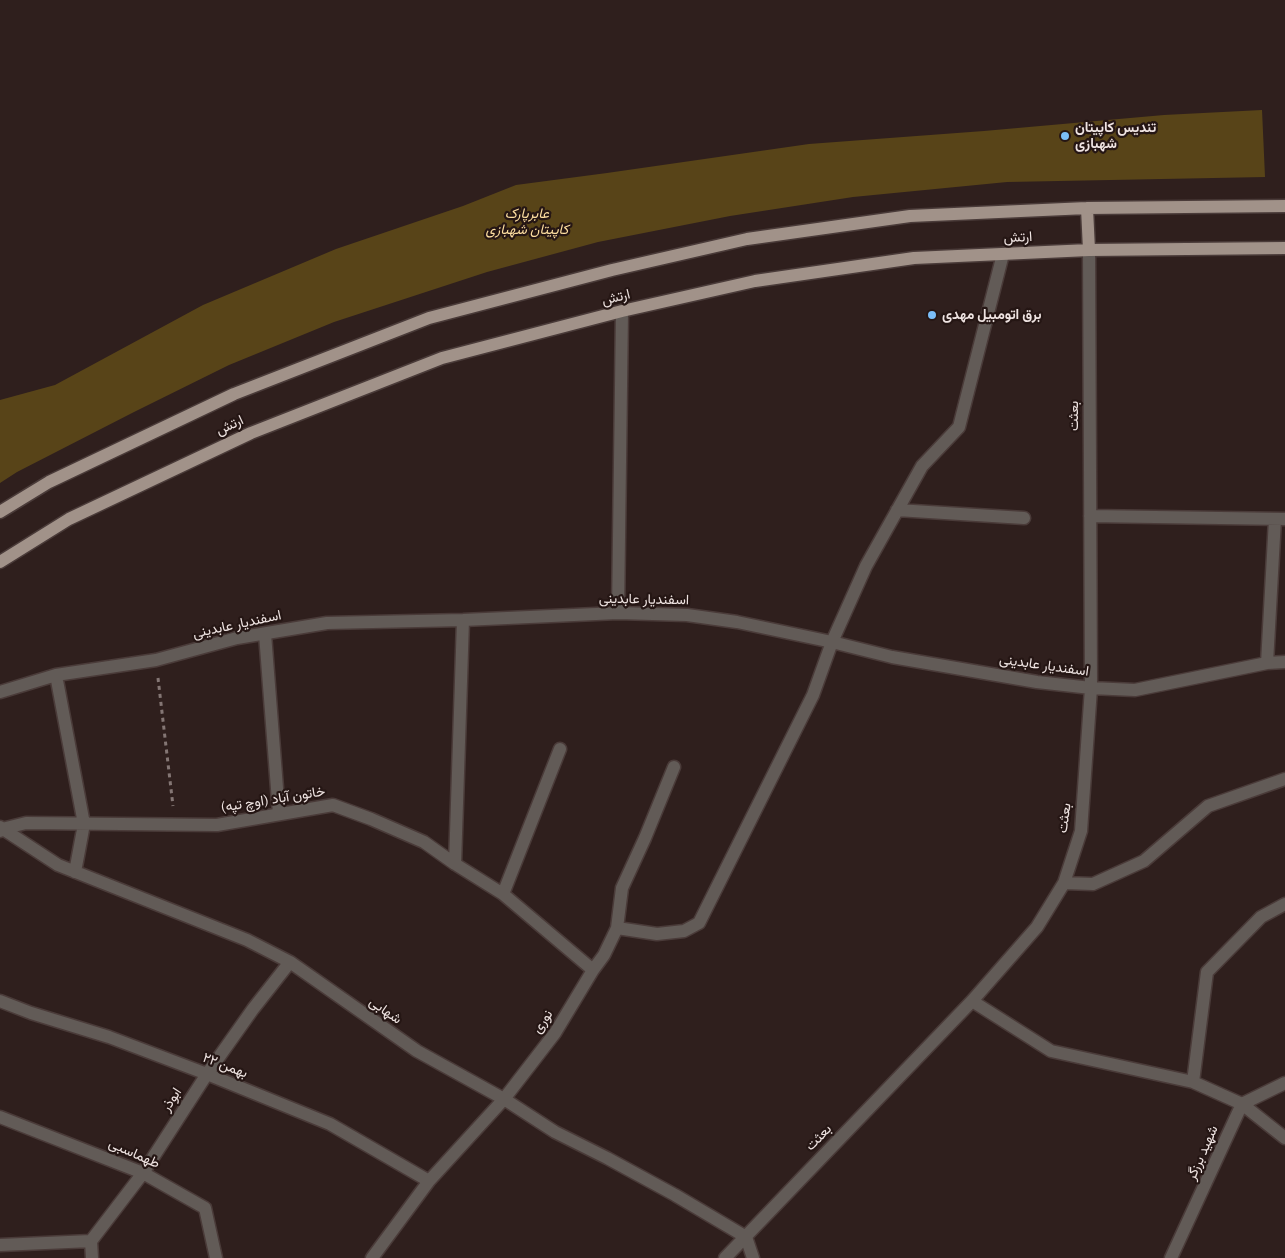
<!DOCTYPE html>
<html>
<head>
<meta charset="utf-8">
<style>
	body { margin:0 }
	canvas { display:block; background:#2f1f1d }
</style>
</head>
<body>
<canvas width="1285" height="1258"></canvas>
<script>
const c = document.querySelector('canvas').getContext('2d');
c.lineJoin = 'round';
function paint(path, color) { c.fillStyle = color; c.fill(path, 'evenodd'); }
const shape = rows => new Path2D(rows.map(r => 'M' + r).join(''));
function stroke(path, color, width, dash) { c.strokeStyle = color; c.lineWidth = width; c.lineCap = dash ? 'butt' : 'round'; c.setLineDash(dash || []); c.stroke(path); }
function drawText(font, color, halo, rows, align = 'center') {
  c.font = font + ' "Source Serif 4",Vazirmatn,serif'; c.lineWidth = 4.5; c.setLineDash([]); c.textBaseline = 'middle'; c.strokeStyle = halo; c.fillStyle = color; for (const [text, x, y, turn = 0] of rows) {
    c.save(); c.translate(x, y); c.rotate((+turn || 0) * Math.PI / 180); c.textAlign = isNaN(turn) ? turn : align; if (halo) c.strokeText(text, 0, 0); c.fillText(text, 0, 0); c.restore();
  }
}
paint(shape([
	[1262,110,1265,177,1007,182,853,197,730,216,598,242,487,272,334,322,229,365,134,412,17,472,0,483,0,400,55,385,203,305,336,249,463,206,516,185,607,173,809,144,984,131,1164,115]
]), '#584418');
const minor = shape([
	[897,510,1024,518],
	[1090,516,1285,519],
	[618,613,622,311],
	[265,634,279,814],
	[1267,663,1275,519],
	[56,675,84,824,75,872],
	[0,692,56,675,156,660,237,638,327,623,463,620,618,613,687,615,737,622,832,642,892,657,1037,682,1091,688,1135,690,1267,663,1285,662],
	[0,827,58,865,247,940,290,962,417,1051,504,1099,555,1132,607,1158,675,1195,746,1237,753,1258],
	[0,831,2,829,26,823,217,825,333,805,371,819,424,842,455,864,503,894,593,970],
	[455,864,463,620],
	[1064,883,1093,884,1144,861,1208,806,1285,779],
	[503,894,560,749],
	[617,928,657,934,684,931,699,923,813,695,832,642,866,566,922,466,959,427,1003,254],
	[0,1001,31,1013,109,1037,207,1074,330,1124,429,1181],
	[972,1001,1051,1051,1193,1082,1242,1104,1285,1138],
	[1193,1082,1207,972,1261,917,1285,904],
	[0,1117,143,1173,205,1208,216,1258],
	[0,1245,91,1241],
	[92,1258,91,1241,143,1173,207,1074,253,1009,290,962],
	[372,1258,429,1181,504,1099,555,1033,593,970,604,955,617,928,622,888,645,838,674,767],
	[725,1258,972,1001,1037,927,1064,883,1081,831,1091,688,1089,250],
	[1171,1258,1242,1104,1285,1083]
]);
const major = shape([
	[1087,208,1089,250],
	[0,512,49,482,234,394,429,318,612,270,747,239,910,216,1087,208,1285,206],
	[0,562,69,519,251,433,442,358,622,311,755,281,914,258,1089,250,1285,248]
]);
stroke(minor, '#4a3b39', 15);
stroke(major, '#4a3b39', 15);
stroke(shape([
	[158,678,173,806]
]), '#847674', 3, [4, 4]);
stroke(minor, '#625b57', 12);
stroke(major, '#a19289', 12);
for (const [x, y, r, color] of [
	[1065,136,5,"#7bbef8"],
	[932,315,5,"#7bbef8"]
]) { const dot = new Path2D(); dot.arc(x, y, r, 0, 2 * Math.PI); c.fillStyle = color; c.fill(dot); stroke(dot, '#251614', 2); }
drawText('bold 14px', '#efe4e2', '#251614', [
	["تندیس کاپیتان",1075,128],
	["شهبازی",1075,144],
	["برق اتومبیل مهدی",942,315]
], 'left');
drawText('italic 14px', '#fddea0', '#251614', [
	["عابرپارک",527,214],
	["کاپیتان شهبازی",527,230]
]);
drawText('14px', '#efe4e2', '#251614', [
	["ارتش",1018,238,-3],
	["ارتش",616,298,-14],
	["بعثت",1074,416,-90],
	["ارتش",230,426,-25],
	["اسفندیار عابدینی",644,600,1],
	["اسفندیار عابدینی",237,625,-12],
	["اسفندیار عابدینی",1044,666,8],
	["خاتون آباد (اوچ تپه)",273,800,-9],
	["بعثت",1065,818,-82],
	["شهابی",385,1011,35],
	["نوری",543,1022,-56],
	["۲۲ بهمن",225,1066,21],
	["ابوذر",172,1100,-57],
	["بعثت",819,1138,-46],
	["شهید برزگر",1203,1153,-66],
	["طهماسبی",134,1154,24]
]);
</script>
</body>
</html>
